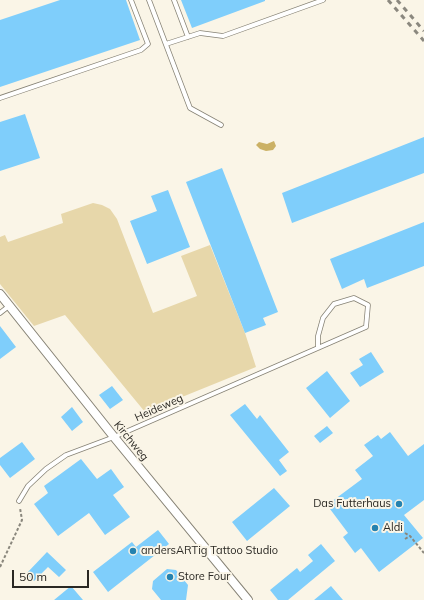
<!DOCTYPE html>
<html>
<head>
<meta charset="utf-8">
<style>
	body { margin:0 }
	#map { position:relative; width:424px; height:600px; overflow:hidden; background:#faf5e7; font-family:Mulish,sans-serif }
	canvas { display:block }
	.scale { position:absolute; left:12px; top:570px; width:77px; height:18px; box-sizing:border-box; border:2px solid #2a2823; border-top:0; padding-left:5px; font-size:12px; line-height:14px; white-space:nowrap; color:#2a2823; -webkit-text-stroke:3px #faf5e7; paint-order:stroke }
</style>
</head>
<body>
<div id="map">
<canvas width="424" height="600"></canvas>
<div class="scale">50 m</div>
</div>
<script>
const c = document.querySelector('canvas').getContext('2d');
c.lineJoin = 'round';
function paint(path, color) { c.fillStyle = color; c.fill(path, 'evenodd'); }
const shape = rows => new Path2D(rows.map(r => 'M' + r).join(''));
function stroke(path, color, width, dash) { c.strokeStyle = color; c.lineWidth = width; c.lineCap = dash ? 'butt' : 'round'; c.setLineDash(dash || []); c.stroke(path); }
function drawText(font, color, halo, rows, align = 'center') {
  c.font = font + ' Mulish,sans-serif'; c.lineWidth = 4; c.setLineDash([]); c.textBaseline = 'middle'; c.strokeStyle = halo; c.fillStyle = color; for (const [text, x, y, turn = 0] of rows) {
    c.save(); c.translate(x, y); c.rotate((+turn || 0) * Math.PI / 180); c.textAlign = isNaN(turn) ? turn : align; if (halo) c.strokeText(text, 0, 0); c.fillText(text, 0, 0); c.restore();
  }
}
paint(shape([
	[93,203,102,205,110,209,117,219,153,313,197,296,181,256,210,245,245,333,256,367,145,412,65,315,34,326,0,284,0,237,5,235,8,242,63,223,61,214]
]), '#e7d7aa');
paint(shape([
	[274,141,276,146,273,150,266,151,260,149,256,145,259,142,267,144]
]), '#cbb165');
paint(shape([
	[60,0,126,0,140,40,0,87,0,20],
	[181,0,265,0,265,1,192,28],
	[25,114,40,158,0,171,0,122],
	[424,137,424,173,292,223,282,193],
	[222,168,278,312,263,318,266,325,245,333,186,182],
	[168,190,190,247,147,264,130,221,157,211,151,196],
	[424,222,424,266,367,288,364,279,342,289,330,259],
	[0,326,16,347,0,359],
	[371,352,384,372,360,387,350,373,363,365,359,359],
	[327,371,350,401,330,418,306,388],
	[112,386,123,400,110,409,99,395],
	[245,404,257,419,260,415,289,452,279,460,287,471,280,476,230,415],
	[72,407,83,422,72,431,61,417],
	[327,426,333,433,320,443,314,436],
	[390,432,408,456,424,444,424,500,404,515,423,538,379,572,361,548,355,553,343,537,348,533,327,505,362,479,355,470,373,456,364,445,378,435,381,439],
	[22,442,35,459,10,478,0,465,0,458],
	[81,459,97,479,111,469,124,487,113,495,130,517,105,535,89,513,58,536,34,504,48,493,44,486],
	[274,488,290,506,247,541,232,522],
	[158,530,169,544,108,592,93,572,132,542,136,547],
	[321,544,335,561,288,600,278,600,270,590,297,568,300,572,313,561,308,555],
	[47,552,66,570,59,577,48,567,34,581,26,574],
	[167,569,176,570,188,585,186,600,161,600,152,589,153,581],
	[71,586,83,600,54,600],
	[331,586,343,600,314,600]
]), '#7fcefb');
const service = shape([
	[149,0,190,108,221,125],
	[174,0,188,37],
	[166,44,200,33,223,36,323,0],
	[0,98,141,50,148,44,131,0],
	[0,313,9,306],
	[19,501,28,486,46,469,66,455,114,437,366,327,368,305,354,298,334,304,323,318,318,336,318,348]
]);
const minor = shape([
	[0,294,114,437,248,600]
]);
stroke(service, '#868275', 5.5);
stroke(minor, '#868275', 10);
stroke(shape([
	[405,533,410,536,424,553],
	[405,539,410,536],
	[0,567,22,520,20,508]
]), '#8a877d', 2, [3, 2]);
stroke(service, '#fff', 4);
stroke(minor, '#fff', 8);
stroke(shape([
	[388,0,424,41],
	[397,0,424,31]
]), '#8b887f', 3, [5, 5]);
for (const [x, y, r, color] of [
	[399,504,4,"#2582af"],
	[375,528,4,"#2582af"],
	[133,551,4,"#2582af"],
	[170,577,4,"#2582af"]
]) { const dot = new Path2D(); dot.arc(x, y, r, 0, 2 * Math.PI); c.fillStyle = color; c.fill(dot); stroke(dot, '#faf5e7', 1.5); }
drawText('11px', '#2a2823', '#faf5e7', [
	["Heideweg",159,408,-24],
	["Kirchweg",131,441,51]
]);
drawText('11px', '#2a2823', '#faf5e7', [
	["Das Futterhaus",391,504,"right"],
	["Aldi",383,528],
	["andersARTig Tattoo Studio",141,551],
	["Store Four",178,577]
], 'left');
</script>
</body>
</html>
